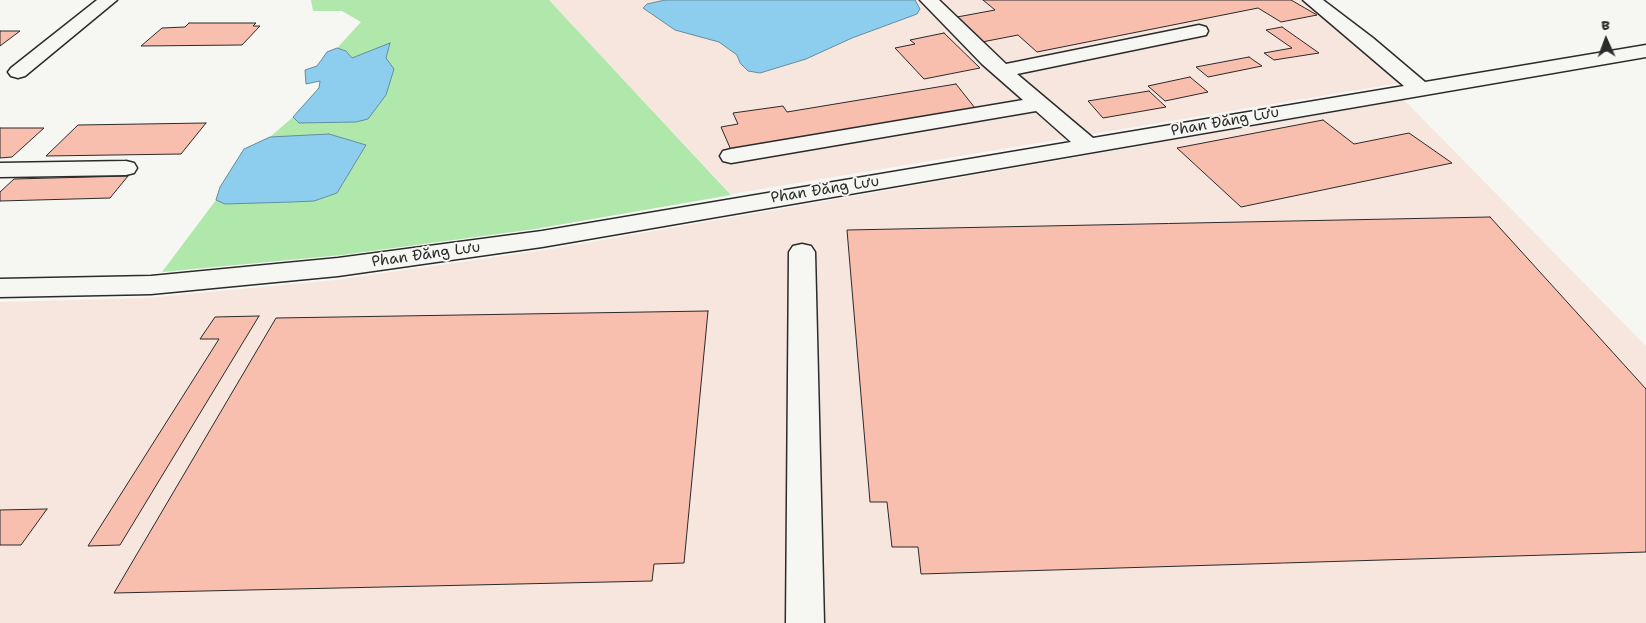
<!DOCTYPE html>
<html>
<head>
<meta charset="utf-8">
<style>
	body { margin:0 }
	#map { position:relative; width:1646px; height:623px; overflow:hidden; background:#f6f6f2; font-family:"Shantell Sans",sans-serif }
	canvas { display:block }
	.north { position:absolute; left:1581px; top:15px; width:50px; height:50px; -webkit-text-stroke:4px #f6f6f2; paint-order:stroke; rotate:358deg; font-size:14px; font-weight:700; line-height:20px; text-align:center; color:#2b2b2b }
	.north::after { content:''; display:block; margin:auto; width:18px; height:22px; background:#2b2b2b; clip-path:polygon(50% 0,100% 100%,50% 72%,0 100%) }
</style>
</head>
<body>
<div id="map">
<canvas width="1646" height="623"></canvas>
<div class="north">B</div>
</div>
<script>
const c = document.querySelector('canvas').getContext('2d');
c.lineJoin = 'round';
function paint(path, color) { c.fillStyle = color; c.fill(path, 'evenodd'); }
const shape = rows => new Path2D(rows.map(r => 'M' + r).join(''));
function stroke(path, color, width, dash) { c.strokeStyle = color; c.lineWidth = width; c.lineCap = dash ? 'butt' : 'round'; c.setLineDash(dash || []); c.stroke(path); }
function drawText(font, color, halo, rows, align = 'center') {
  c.font = font + ' "Shantell Sans",sans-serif'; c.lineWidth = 4; c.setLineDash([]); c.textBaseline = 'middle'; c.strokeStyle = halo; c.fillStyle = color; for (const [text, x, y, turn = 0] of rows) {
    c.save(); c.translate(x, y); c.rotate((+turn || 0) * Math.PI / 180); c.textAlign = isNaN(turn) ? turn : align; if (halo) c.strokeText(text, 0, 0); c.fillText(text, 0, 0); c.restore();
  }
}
paint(shape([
	[549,0,1307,0,1406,82,731,194],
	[1404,100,1646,346,1646,623,0,623,0,302,147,298,335,280,545,250]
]), '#f7e6de');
paint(shape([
	[311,0,549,0,731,195,535,229,342,255,162,272,216,200,220,187,244,149,270,137,293,117,319,88,320,81,306,84,305,70,317,66,327,52,337,48,361,22,342,11,313,11]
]), '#b0e8ac');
const water = shape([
	[665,0,915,0,920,9,917,14,852,38,806,59,760,73,748,71,740,63,737,55,719,42,675,30,643,8,647,4,665,0],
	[390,43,386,58,394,69,386,95,368,119,356,122,299,123,293,117,319,88,320,81,306,84,305,70,317,66,327,52,337,48,346,51,352,58,390,43],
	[329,134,366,145,337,193,314,201,292,202,225,204,216,200,220,187,244,149,270,137,329,134]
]);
paint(water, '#8dceee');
stroke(water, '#668da0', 1);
const building = shape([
	[983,0,1291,0,1317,15,1281,22,1258,8,1037,52,1018,35,982,42,957,17,995,10,983,0],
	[189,23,256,23,253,26,260,26,242,45,141,46,162,28,185,27,189,23],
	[1282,27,1319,53,1274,60,1264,53,1292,48,1266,30,1282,27],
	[0,31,20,31,0,46,0,31],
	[944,33,980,68,924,79,895,48,915,44,910,40,944,33],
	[1249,57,1262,66,1208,77,1196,67,1249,57],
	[1190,77,1208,92,1165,101,1148,86,1190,77],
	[956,84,975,108,731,150,721,127,738,124,733,113,783,106,787,112,956,84],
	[1149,91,1166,107,1103,118,1088,101,1149,91],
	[1323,120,1354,144,1409,133,1452,163,1241,207,1177,148,1323,120],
	[206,123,181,154,46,156,78,125,206,123],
	[0,128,44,128,12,157,0,158,0,128],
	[128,176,110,198,0,201,0,192,14,179,128,176],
	[1490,217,1646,389,1646,552,921,574,918,547,892,547,887,502,870,502,847,230,1490,217],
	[708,311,684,563,654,564,652,581,114,593,276,318,708,311],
	[259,316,120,545,88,546,219,339,200,339,215,317,259,316],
	[47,509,21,545,0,545,0,510,47,509]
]);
paint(building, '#f8bfaf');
stroke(building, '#2b2b2b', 1);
const minor = shape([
	[97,0,117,0,25,76,18,78,11,76,8,72,11,68,97,0],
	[920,0,939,0,1006,64,1199,25,1206,27,1208,31,1206,35,1017,74,1093,138,1404,86,1303,0,1323,0,1373,38,1425,82,1646,45,1646,57,542,247,338,276,151,294,0,297,0,279,151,276,338,258,542,231,1071,142,1036,111,731,163,723,161,720,156,723,151,731,149,1023,100,982,64,920,0],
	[126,161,134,163,137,168,134,173,126,175,0,177,0,163,126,161],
	[802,244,811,246,815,252,824,623,786,623,789,252,793,246,802,244]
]);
stroke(minor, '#2b2b2b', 3);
paint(minor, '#f6f6f2');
drawText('15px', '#2b2b2b', '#f6f6f2', [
	["Phan Đăng Lưu",1225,122,-10],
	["Phan Đăng Lưu",825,190,-9],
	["Phan Đăng Lưu",426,255,-8]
]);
</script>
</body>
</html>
